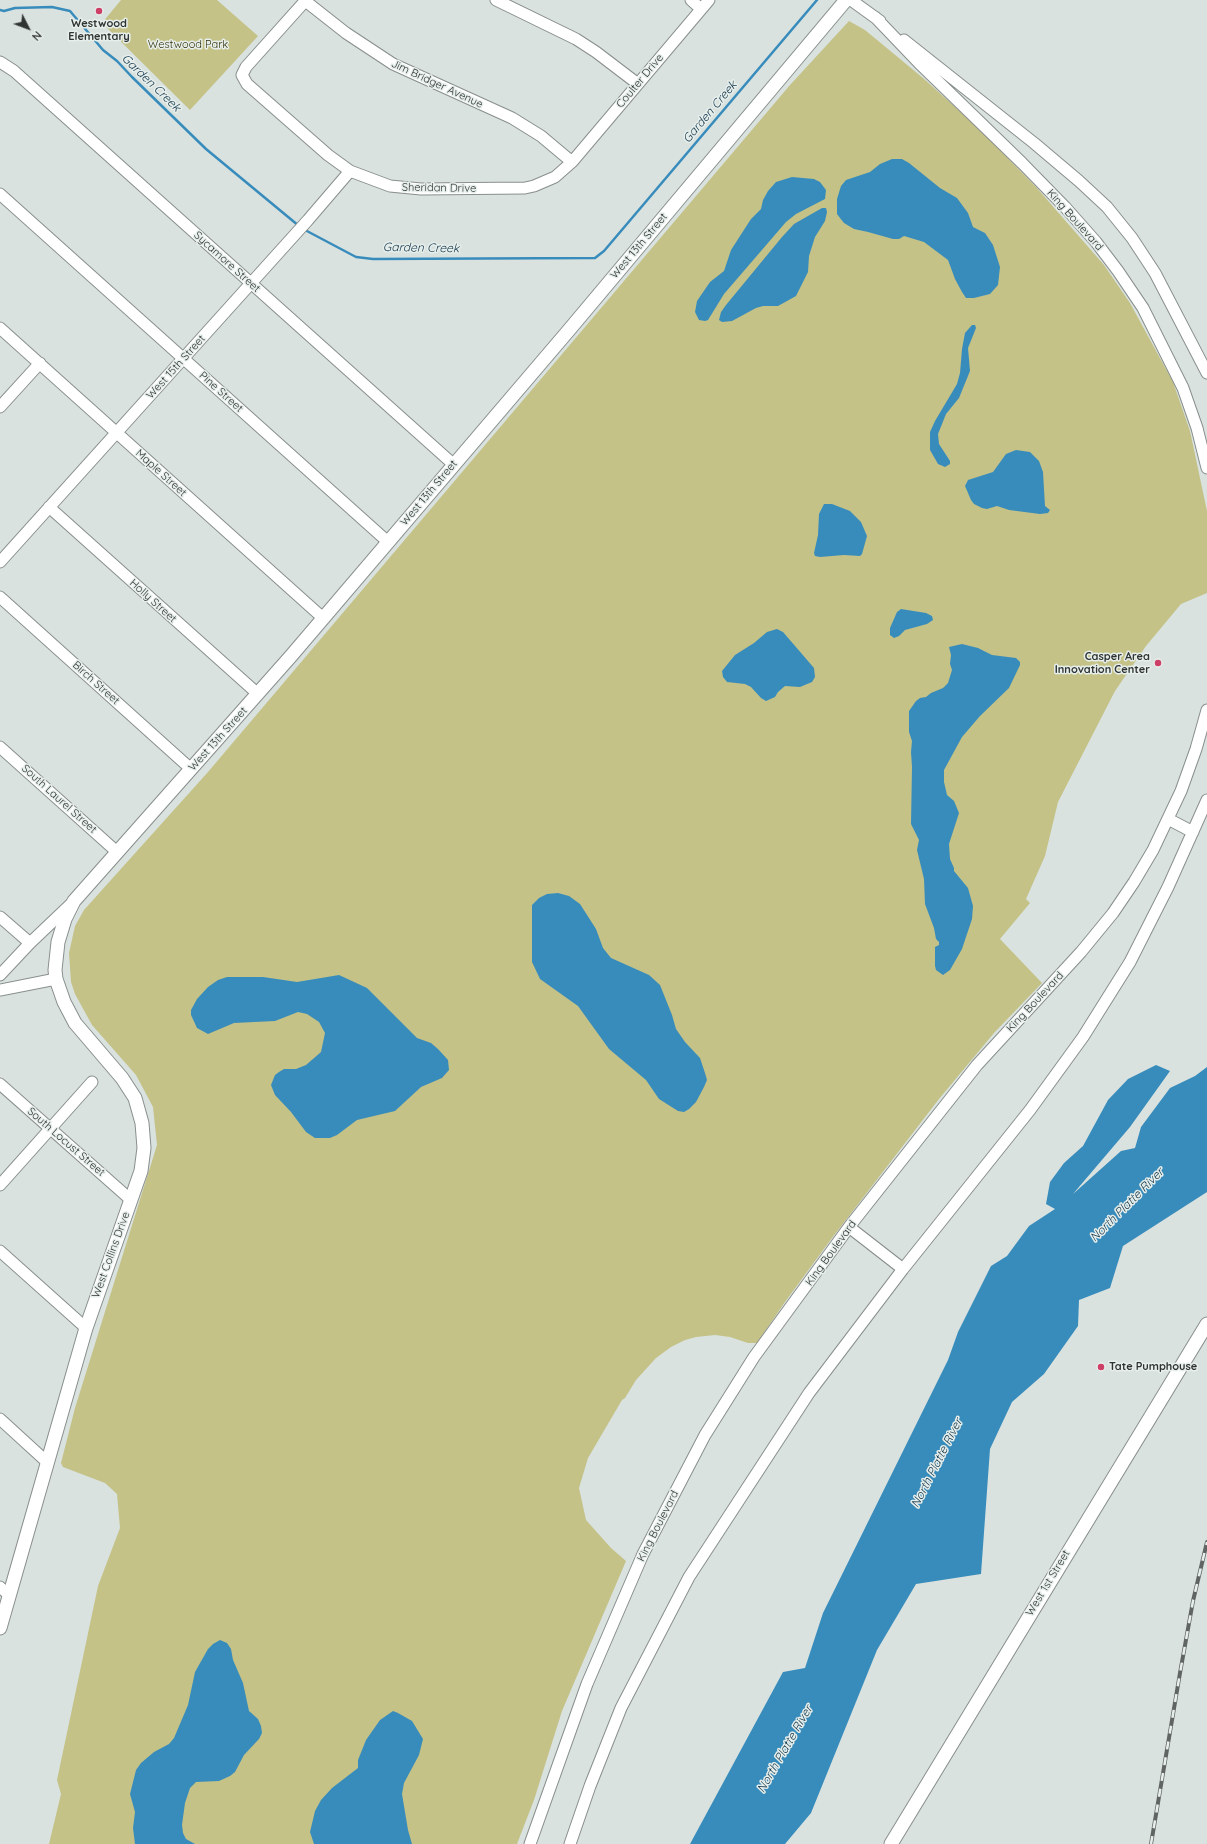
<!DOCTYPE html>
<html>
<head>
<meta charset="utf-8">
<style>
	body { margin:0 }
	#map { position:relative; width:1207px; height:1844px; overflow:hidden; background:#dae2df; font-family:Quicksand,sans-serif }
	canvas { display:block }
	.north { position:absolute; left:8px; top:8px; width:40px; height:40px; -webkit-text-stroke:3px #e7efec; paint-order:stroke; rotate:132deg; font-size:11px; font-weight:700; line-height:16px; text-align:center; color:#2f3331 }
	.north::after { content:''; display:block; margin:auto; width:14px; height:18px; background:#2f3331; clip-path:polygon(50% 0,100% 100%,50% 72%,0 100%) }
</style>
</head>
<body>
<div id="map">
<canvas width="1207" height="1844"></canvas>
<div class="north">N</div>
</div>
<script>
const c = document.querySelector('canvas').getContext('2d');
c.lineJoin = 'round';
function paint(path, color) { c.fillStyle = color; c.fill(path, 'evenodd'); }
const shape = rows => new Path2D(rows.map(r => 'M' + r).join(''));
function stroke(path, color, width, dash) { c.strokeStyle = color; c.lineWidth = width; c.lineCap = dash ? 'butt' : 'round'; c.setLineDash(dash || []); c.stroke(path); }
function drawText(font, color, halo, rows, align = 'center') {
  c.font = font + ' Quicksand,sans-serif'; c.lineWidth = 3; c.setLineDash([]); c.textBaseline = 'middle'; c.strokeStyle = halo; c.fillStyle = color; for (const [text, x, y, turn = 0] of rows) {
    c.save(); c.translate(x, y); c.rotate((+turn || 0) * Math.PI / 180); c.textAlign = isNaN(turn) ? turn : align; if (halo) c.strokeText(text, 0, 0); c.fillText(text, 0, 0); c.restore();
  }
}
paint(shape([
	[121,0,217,0,258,36,190,110,102,23],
	[849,21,865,30,923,78,975,125,1036,187,1104,265,1130,303,1173,382,1190,431,1207,511,1207,593,1181,604,1146,646,1115,691,1058,802,1045,856,1026,899,1030,903,1000,939,1042,983,994,1033,939,1099,832,1238,785,1302,757,1343,748,1343,730,1337,715,1335,696,1337,685,1340,671,1347,656,1358,636,1380,625,1398,622,1400,588,1458,579,1488,586,1520,611,1548,626,1561,562,1711,534,1800,517,1844,49,1844,61,1794,57,1780,98,1586,120,1528,117,1494,105,1483,63,1467,61,1463,75,1408,157,1145,153,1107,136,1075,92,1025,75,994,71,982,69,953,75,926,84,910,208,772,790,85]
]), '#c4c287');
paint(shape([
	[892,159,902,159,909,163,940,188,957,198,968,213,973,227,985,233,993,245,1000,267,998,285,990,294,974,298,966,298,962,292,955,279,948,260,924,242,904,236,899,239,893,239,868,232,854,229,844,223,840,218,837,214,837,199,841,186,846,180,870,172,880,164],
	[792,177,814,179,820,182,826,190,825,199,796,214,786,222,724,294,708,320,705,321,699,320,695,312,697,301,710,282,724,271,731,250,751,219,761,209,763,200,768,191,776,182],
	[822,208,826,208,827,212,825,221,815,237,809,256,808,272,796,296,778,306,763,306,756,308,732,321,722,322,719,320,721,312,726,305,782,237,794,224],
	[972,325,975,325,976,328,968,348,970,371,959,398,946,414,938,434,939,444,950,461,950,464,945,467,938,464,930,450,930,432,935,421,957,384,960,373,962,349,965,333],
	[1016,450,1030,452,1039,461,1043,472,1045,506,1050,510,1048,513,1040,514,1009,510,997,506,987,509,982,508,974,504,971,500,965,486,968,480,993,472,1006,454],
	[824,504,832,504,850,511,861,522,867,536,862,554,860,556,844,555,820,557,815,556,814,553,818,535,819,514],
	[901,609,926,613,932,616,933,620,927,624,905,630,899,636,894,638,890,635,890,628,897,612],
	[777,629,783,632,814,668,815,677,812,682,800,687,785,686,778,692,775,697,766,701,761,698,751,687,745,684,727,682,723,677,722,671,735,655,754,643,767,632],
	[962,644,978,648,992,655,1016,658,1020,662,1020,665,1009,688,980,716,962,737,944,770,944,782,947,795,954,801,959,813,949,844,950,859,954,868,954,871,968,888,973,906,972,919,962,949,950,970,943,975,936,970,935,966,935,947,939,945,939,942,936,939,934,928,925,904,924,879,917,850,919,840,911,824,912,767,911,752,912,741,909,732,909,711,916,701,920,698,926,697,931,693,943,688,948,683,952,670,950,664,951,655,949,647],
	[558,893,569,896,580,904,596,929,603,948,611,958,649,975,660,985,672,1015,676,1029,685,1042,700,1058,705,1073,707,1080,704,1087,696,1102,689,1109,684,1112,678,1111,659,1099,646,1080,609,1049,578,1006,540,979,532,962,532,905,539,898,547,894],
	[339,975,367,988,417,1038,431,1043,438,1049,448,1060,449,1070,442,1078,421,1087,395,1111,357,1120,337,1135,330,1138,315,1138,306,1132,291,1112,275,1095,271,1085,275,1075,279,1072,284,1069,296,1069,306,1065,321,1052,325,1033,319,1022,307,1014,298,1012,275,1021,234,1023,208,1034,197,1028,191,1015,191,1010,197,999,208,987,218,980,227,977,263,977,297,982],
	[1156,1065,1170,1071,1130,1127,1073,1194,1121,1151,1135,1148,1141,1127,1170,1088,1195,1076,1207,1067,1207,1192,1123,1246,1110,1288,1079,1300,1078,1326,1044,1374,1012,1402,990,1449,981,1574,916,1584,877,1650,811,1813,785,1844,690,1844,783,1672,805,1668,823,1613,948,1360,958,1332,991,1266,1007,1256,1029,1226,1055,1209,1046,1204,1050,1182,1064,1163,1083,1146,1108,1100,1128,1079],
	[220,1640,227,1643,231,1649,233,1660,243,1683,249,1711,258,1719,261,1726,262,1733,259,1739,244,1755,235,1772,230,1776,219,1781,196,1782,190,1788,185,1803,182,1825,183,1833,186,1839,195,1844,135,1844,133,1828,135,1812,130,1794,136,1770,141,1763,154,1752,169,1744,174,1738,188,1705,195,1672,208,1649,213,1644],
	[393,1711,398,1713,412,1721,423,1739,419,1755,404,1783,402,1794,408,1830,412,1844,314,1844,310,1832,315,1811,321,1800,332,1788,358,1768,358,1760,366,1740,380,1720]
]), '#388cbc');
stroke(shape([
	[0,10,4,11,15,8,52,7,70,11,103,50,117,61,132,77,206,149,299,226],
	[305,230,356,257,373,259,595,258,604,251,817,0]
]), '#388cbc', 2.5);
const minor = shape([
	[304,0,346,33,393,64,512,118,541,136,572,162],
	[306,0,246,67,242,75,247,84,328,155,350,171,390,186,421,189,525,188,534,186,555,177,572,162,709,0],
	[496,0,576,39,596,52,638,84],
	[691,0,701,9],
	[851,0,880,21],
	[875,17,919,63,1022,163,1065,207,1096,242,1118,271,1143,308,1183,388,1197,428,1207,468],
	[904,40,1034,143,1079,181,1107,207,1132,238,1155,273,1207,373],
	[0,62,14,71,453,464],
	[0,194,388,542],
	[0,328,323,618],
	[0,407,40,363],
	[49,507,258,694],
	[0,562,308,220,350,171],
	[0,597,191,769],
	[0,747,117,852],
	[1168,819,1193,832],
	[0,917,30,943],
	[0,975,30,943,71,904],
	[0,990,56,979],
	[0,1084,131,1200],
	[0,1185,92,1082],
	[849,1227,903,1269],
	[0,1251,86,1328],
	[0,1419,47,1462],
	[0,1587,9,1595],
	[530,1844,587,1684,643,1554,705,1435,754,1357,849,1227,977,1065,1081,952,1113,913,1134,882,1153,850,1181,791,1196,749,1207,710],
	[570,1844,590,1786,621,1708,689,1577,809,1393,903,1269,1030,1110,1083,1037,1130,962,1168,887,1207,800]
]);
const major = shape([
	[0,1628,86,1328,141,1171,144,1148,142,1123,135,1098,122,1078,75,1023,64,1002,56,979,55,970,58,942,65,919,74,901,291,656,569,330,846,0],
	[891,1844,1207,1324]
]);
stroke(minor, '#888f8d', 13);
stroke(major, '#888f8d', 15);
stroke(minor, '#fff', 11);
stroke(major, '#fff', 13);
const rail = shape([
	[1151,1844,1180,1673,1193,1601,1207,1542]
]);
stroke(rail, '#606563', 4);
stroke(rail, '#e7efec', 2.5, [8]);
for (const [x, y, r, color] of [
	[99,11,4,"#cd3f67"],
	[1158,663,4,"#cd3f67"],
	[1101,1367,4,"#cd3f67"]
]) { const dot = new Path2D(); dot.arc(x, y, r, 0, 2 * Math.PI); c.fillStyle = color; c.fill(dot); stroke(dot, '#e7efec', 1.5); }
drawText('bold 11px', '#2f3331', '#e7efec', [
	["Westwood",99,24],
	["Elementary",99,37],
	["Casper Area",1150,657,"right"],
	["Innovation Center",1150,670,"right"],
	["Tate Pumphouse",1109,1367,"left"]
]);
drawText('11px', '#32300a', '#e7efec', [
	["Westwood Park",188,45]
]);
drawText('11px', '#2f3331', '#e7efec', [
	["Coulter Drive",640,81,-50],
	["Jim Bridger Avenue",437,84,25],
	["Sheridan Drive",439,188,1],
	["King Boulevard",1075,220,48],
	["West 13th Street",639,246,-50],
	["Sycamore Street",227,262,42],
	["West 15th Street",176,367,-48],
	["Pine Street",221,392,42],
	["Maple Street",161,473,42],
	["West 13th Street",429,493,-50],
	["Holly Street",153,601,42],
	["Birch Street",96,683,42],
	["West 13th Street",218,739,-48],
	["South Laurel Street",59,799,42],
	["King Boulevard",1035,1002,-47],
	["South Locust Street",66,1142,41],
	["King Boulevard",831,1253,-54],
	["West Collins Drive",111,1255,-70],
	["King Boulevard",658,1526,-63],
	["West 1st Street",1048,1583,-59]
]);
drawText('italic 12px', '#14374c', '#e7efec', [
	["Garden Creek",151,83,44],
	["Garden Creek",710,112,-50],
	["Garden Creek",421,248,1],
	["North Platte River",1127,1205,-45],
	["North Platte River",937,1463,-63],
	["North Platte River",785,1749,-60]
]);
</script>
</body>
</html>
